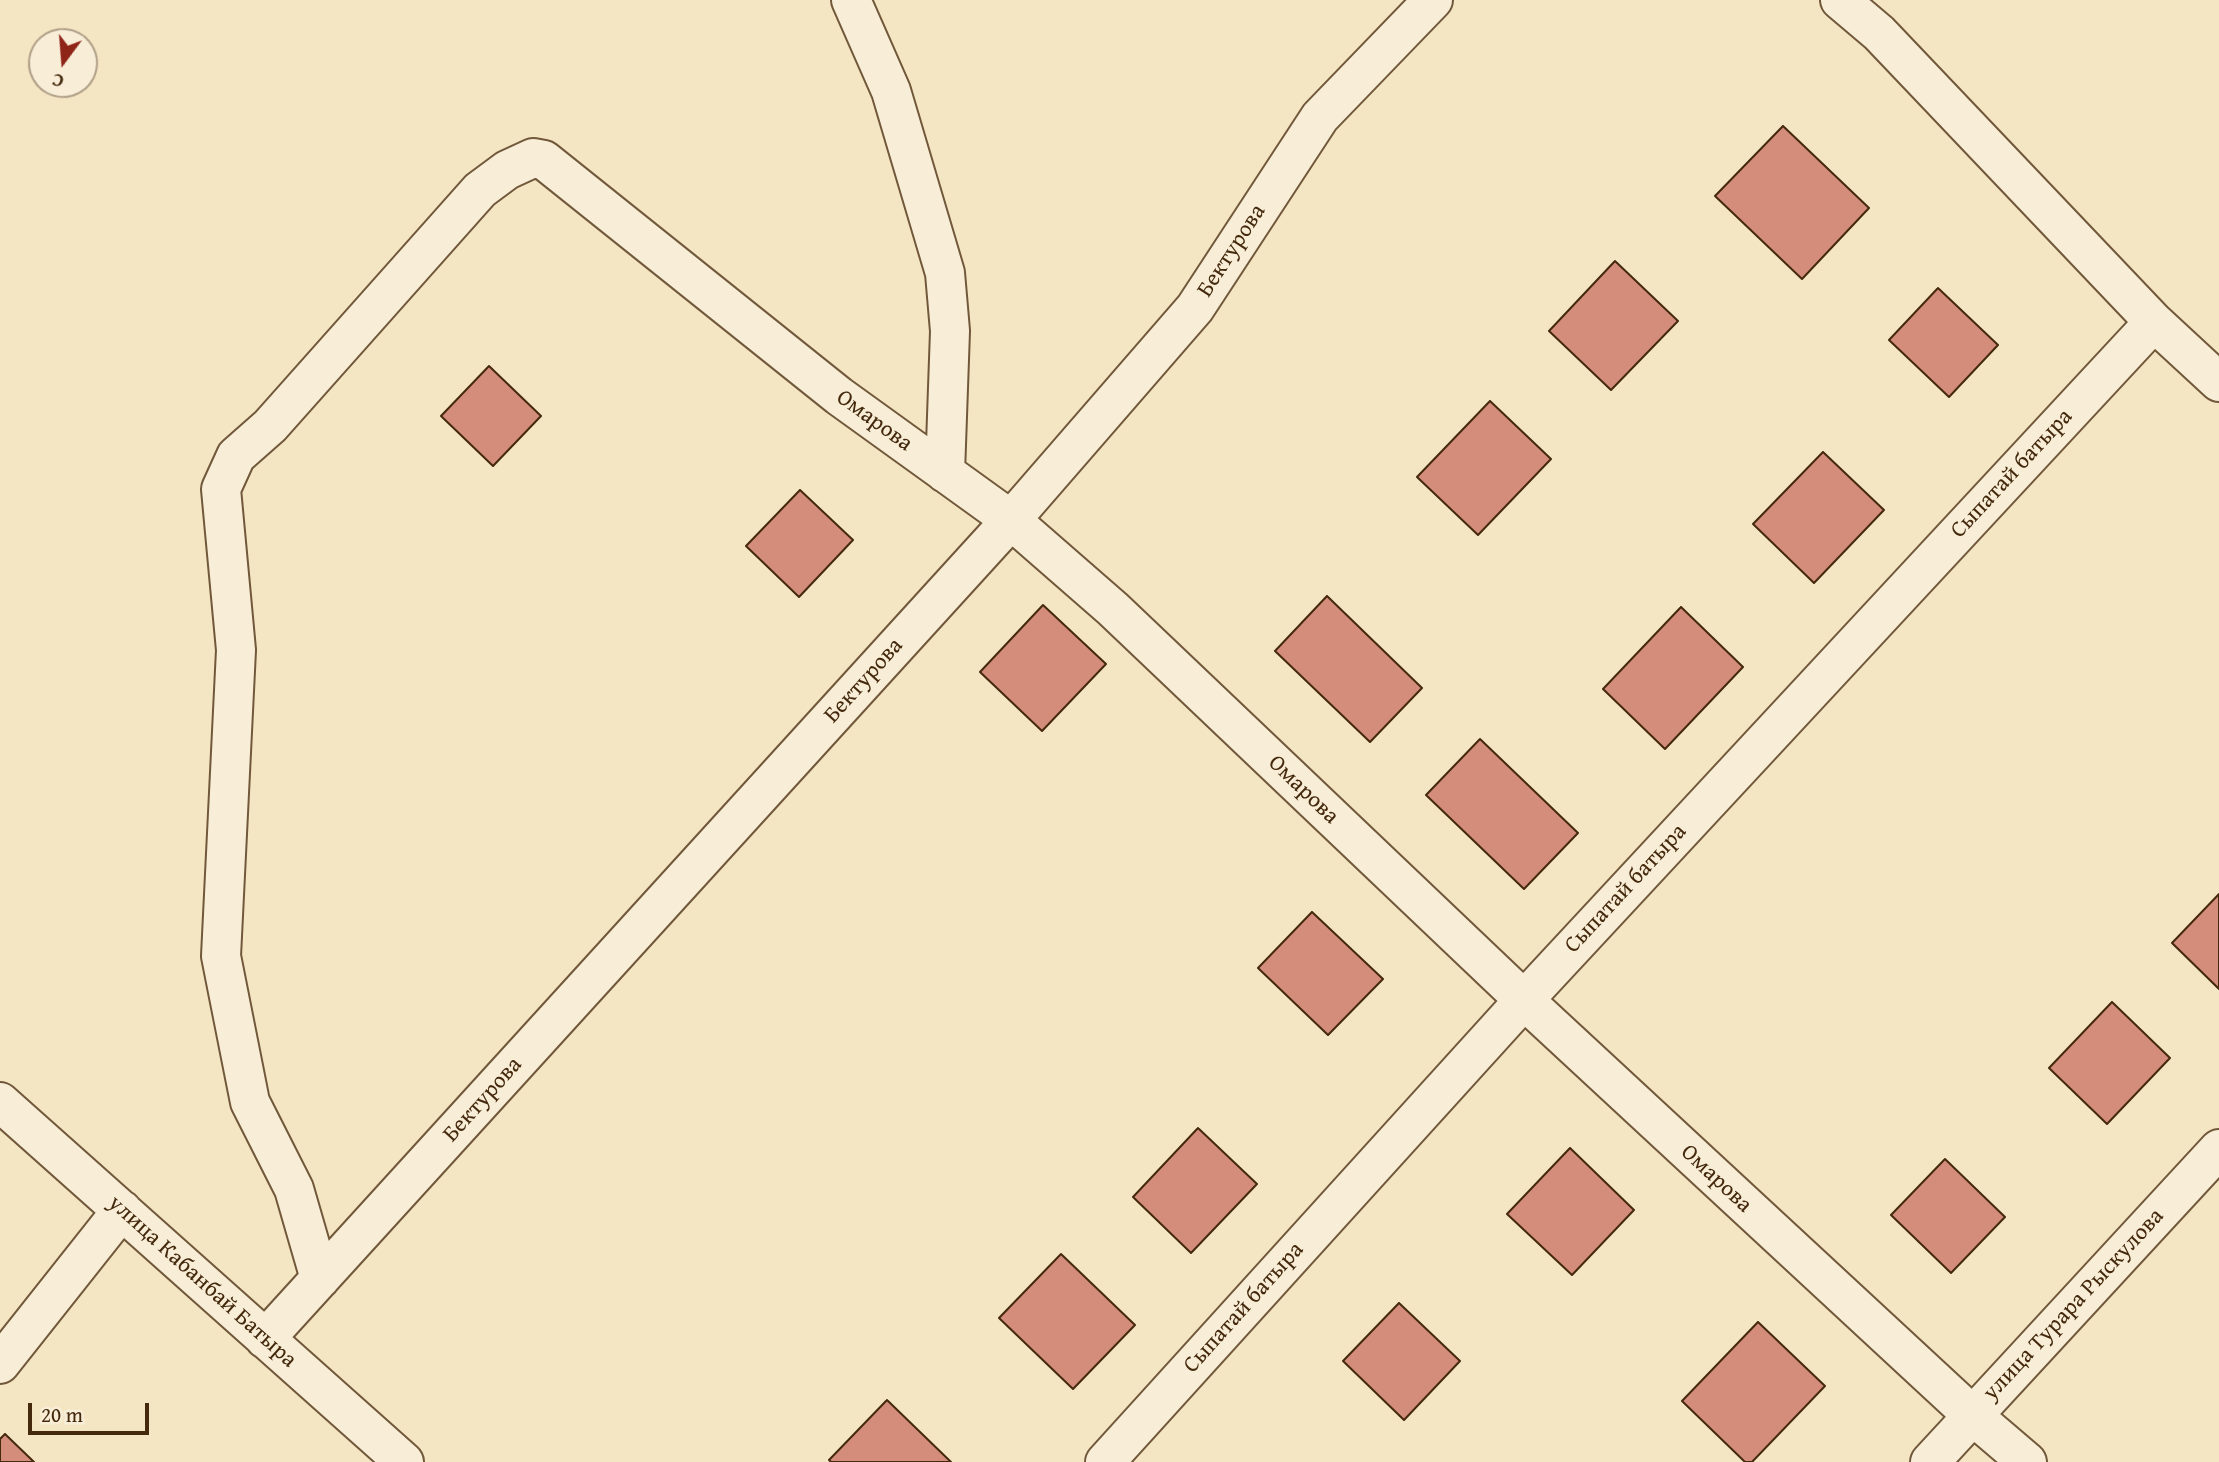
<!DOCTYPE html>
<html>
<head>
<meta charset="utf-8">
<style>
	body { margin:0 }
	#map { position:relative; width:2219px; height:1462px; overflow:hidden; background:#f4e5c3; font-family:"Gentium Book Plus",serif }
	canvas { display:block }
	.north { position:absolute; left:28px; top:28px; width:70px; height:70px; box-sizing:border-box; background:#f8eed8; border:2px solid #b09f87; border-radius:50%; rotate:196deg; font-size:19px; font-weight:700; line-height:28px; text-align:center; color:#45290d }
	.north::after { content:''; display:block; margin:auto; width:24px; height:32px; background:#8f2418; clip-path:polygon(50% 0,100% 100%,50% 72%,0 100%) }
	.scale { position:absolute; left:28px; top:1403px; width:121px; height:32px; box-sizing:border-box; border:4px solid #45290d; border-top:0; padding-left:9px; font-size:21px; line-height:24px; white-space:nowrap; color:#45290d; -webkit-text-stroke:5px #f8eed8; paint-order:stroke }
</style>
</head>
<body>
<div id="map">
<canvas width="2219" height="1462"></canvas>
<div class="north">С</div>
<div class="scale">20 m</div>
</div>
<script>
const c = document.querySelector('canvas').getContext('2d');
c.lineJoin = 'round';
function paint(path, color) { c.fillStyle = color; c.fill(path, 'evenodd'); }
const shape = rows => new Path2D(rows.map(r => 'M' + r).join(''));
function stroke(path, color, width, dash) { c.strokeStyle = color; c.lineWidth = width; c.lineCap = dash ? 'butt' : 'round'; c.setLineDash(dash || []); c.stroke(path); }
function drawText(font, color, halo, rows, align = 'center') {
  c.font = font + ' "Gentium Book Plus",serif'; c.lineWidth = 6; c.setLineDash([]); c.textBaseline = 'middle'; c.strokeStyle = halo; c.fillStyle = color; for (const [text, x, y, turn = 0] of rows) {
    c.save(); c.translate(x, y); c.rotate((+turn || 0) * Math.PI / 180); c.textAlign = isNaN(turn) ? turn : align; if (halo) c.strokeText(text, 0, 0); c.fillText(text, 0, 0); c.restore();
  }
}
const building = shape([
	[1783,126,1869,208,1802,279,1715,196,1783,126],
	[1615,261,1678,321,1611,390,1549,331,1615,261],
	[1938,288,1998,345,1949,397,1889,340,1938,288],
	[489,366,541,416,493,466,441,416,489,366],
	[1490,401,1551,459,1478,535,1417,477,1490,401],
	[1823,452,1884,510,1814,583,1753,524,1823,452],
	[800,490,853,540,799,597,746,546,800,490],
	[1327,596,1422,688,1370,742,1275,651,1327,596],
	[1043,605,1106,664,1042,731,980,672,1043,605],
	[1681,607,1743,667,1665,749,1603,689,1681,607],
	[1480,739,1578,833,1524,889,1426,795,1480,739],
	[2219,894,2219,989,2172,943,2219,894],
	[1312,912,1383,979,1328,1035,1258,968,1312,912],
	[2112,1002,2170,1058,2107,1124,2049,1068,2112,1002],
	[1198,1128,1257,1184,1191,1253,1133,1197,1198,1128],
	[1570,1148,1634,1210,1572,1275,1507,1214,1570,1148],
	[1945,1159,2005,1217,1951,1273,1891,1215,1945,1159],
	[1061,1254,1135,1325,1073,1389,999,1318,1061,1254],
	[1399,1303,1460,1361,1404,1420,1343,1361,1399,1303],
	[1758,1322,1825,1386,1752,1462,1745,1462,1682,1401,1758,1322],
	[887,1400,951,1462,831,1462,829,1460,887,1400],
	[5,1434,34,1462,0,1462,0,1439,5,1434]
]);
paint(building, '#d38d7a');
stroke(building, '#45290d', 2);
const minor = shape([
	[851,0,891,91,945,273,950,331,945,473],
	[1840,0,1879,33,2154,322,2219,382],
	[0,1102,404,1462],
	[320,1279,294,1189,250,1102,221,956,236,650,221,489,236,456,270,426,480,190,507,170,533,158,544,160,839,396,1011,520,1113,609,1524,1000,1972,1415,2027,1462],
	[265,1339,1011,520,1195,308,1320,117,1433,0],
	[0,1364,122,1210],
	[1105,1462,1524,1000,2154,322],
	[1930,1462,2219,1149]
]);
stroke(minor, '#71583a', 42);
stroke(minor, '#f8eed8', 38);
drawText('23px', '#45290d', '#f8eed8', [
	["Бектурова",1232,251,-57],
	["Омарова",874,421,36],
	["Сыпатай батыра",2012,474,-47],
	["Бектурова",864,681,-48],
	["Омарова",1303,790,44],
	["Сыпатай батыра",1626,889,-47],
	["Бектурова",483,1100,-48],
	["Омарова",1716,1179,43],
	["улица Кабанбай Батыра",202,1282,42],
	["улица Турара Рыскулова",2074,1305,-47],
	["Сыпатай батыра",1244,1308,-48]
]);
</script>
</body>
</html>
